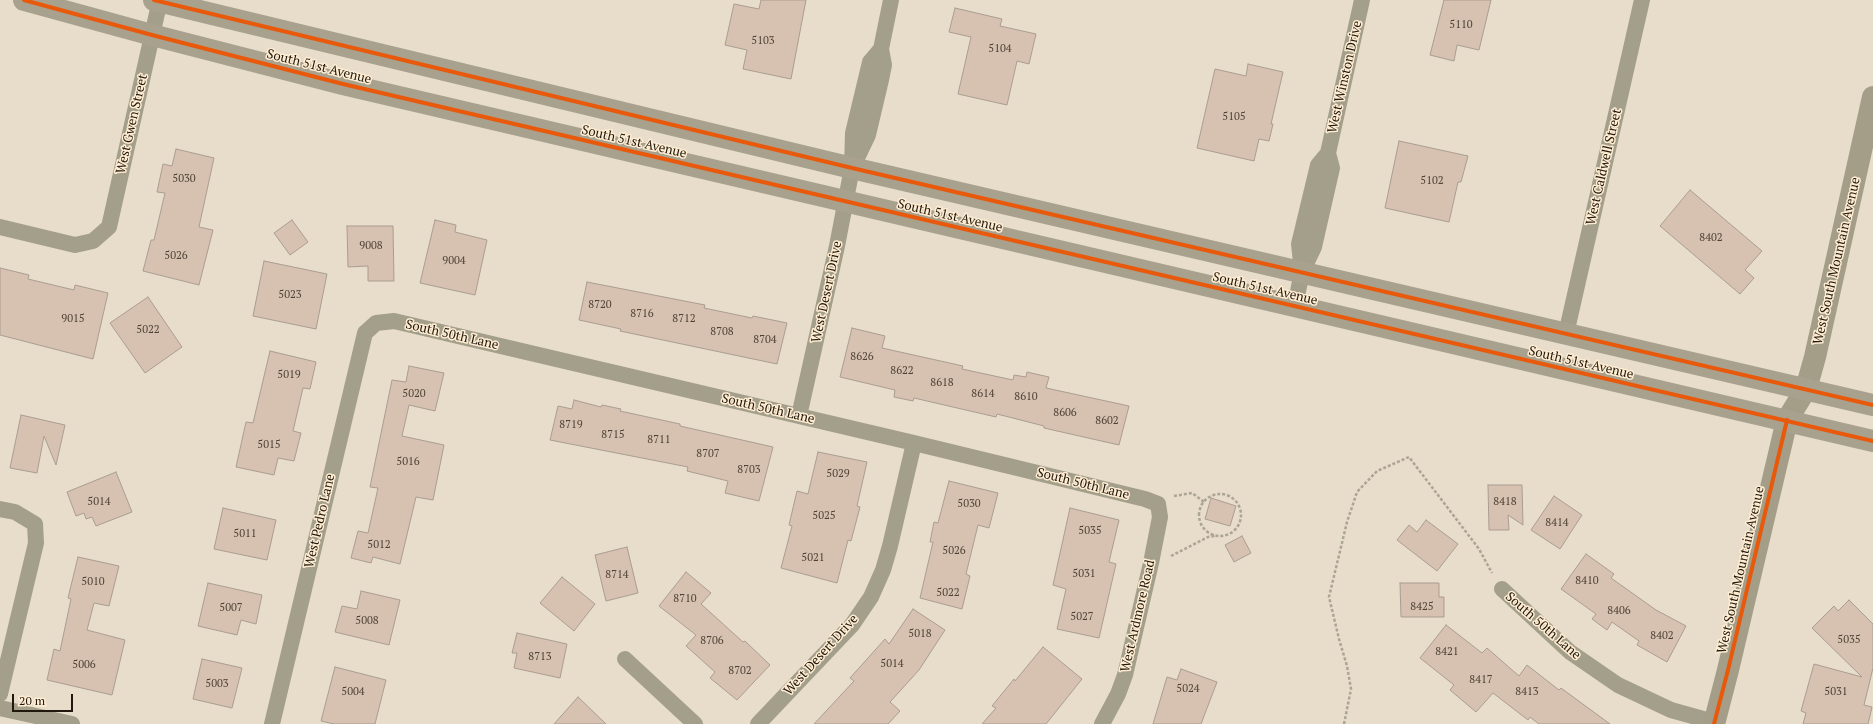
<!DOCTYPE html>
<html>
<head>
<meta charset="utf-8">
<style>
	body { margin:0 }
	#map { position:relative; width:1873px; height:724px; overflow:hidden; background:#e8dccb; font-family:"PT Serif",serif }
	canvas { display:block }
	.scale { position:absolute; left:12px; top:694px; width:61px; height:18px; box-sizing:border-box; border:2px solid #20180c; border-top:0; padding-left:5px; font-size:12px; line-height:14px; white-space:nowrap; color:#20180c; -webkit-text-stroke:3px #ffedd3; paint-order:stroke }
</style>
</head>
<body>
<div id="map">
<canvas width="1873" height="724"></canvas>
<div class="scale">20 m</div>
</div>
<script>
const c = document.querySelector('canvas').getContext('2d');
c.lineJoin = 'round';
function paint(path, color) { c.fillStyle = color; c.fill(path, 'evenodd'); }
const shape = rows => new Path2D(rows.map(r => 'M' + r).join(''));
function stroke(path, color, width, dash) { c.strokeStyle = color; c.lineWidth = width; c.lineCap = dash ? 'butt' : 'round'; c.setLineDash(dash || []); c.stroke(path); }
function drawText(font, color, halo, rows, align = 'center') {
  c.font = font + ' "PT Serif",serif'; c.lineWidth = 3; c.setLineDash([]); c.textBaseline = 'middle'; c.strokeStyle = halo; c.fillStyle = color; for (const [text, x, y, turn = 0] of rows) {
    c.save(); c.translate(x, y); c.rotate((+turn || 0) * Math.PI / 180); c.textAlign = isNaN(turn) ? turn : align; if (halo) c.strokeText(text, 0, 0); c.fillText(text, 0, 0); c.restore();
  }
}
const building = shape([
	[761,0,806,0,791,79,743,69,747,50,725,45,734,4,759,9,761,0],
	[1444,0,1491,0,1479,50,1457,45,1454,61,1430,55,1444,0],
	[955,8,1002,19,1000,26,1036,34,1029,64,1017,61,1007,105,958,94,971,37,949,32,955,8],
	[1248,64,1283,72,1271,124,1273,124,1269,141,1259,139,1254,161,1197,148,1215,69,1246,76,1248,64],
	[1399,141,1468,156,1461,182,1458,182,1449,222,1385,208,1399,141],
	[176,149,214,158,199,227,213,230,199,285,143,271,151,240,154,240,165,193,157,192,163,164,172,166,176,149],
	[1690,190,1762,251,1745,270,1754,278,1740,294,1660,226,1690,190],
	[292,220,308,242,290,255,274,233,292,220],
	[435,220,456,225,455,232,487,240,475,295,420,283,435,220],
	[347,226,393,226,394,281,368,281,368,266,348,267,347,226],
	[264,261,327,274,316,329,253,316,264,261],
	[0,268,29,275,28,279,74,290,75,285,108,293,93,359,0,335,0,268],
	[587,282,705,305,704,308,752,318,753,316,787,323,777,364,620,331,621,329,579,320,587,282],
	[148,297,182,347,145,373,110,323,148,297],
	[852,328,885,336,882,348,963,366,962,369,1013,380,1014,375,1026,377,1027,372,1049,377,1046,388,1129,406,1119,445,1044,428,1044,426,997,414,996,417,914,398,913,401,894,397,895,390,840,377,852,328],
	[270,351,316,362,310,389,303,388,293,431,301,433,294,461,278,458,274,475,236,467,246,422,253,423,270,351],
	[409,366,444,373,435,411,409,405,402,436,444,445,433,500,416,497,400,564,373,557,371,563,351,558,358,531,368,533,378,488,370,487,392,380,406,382,409,366],
	[574,400,601,407,602,405,621,409,620,411,680,424,680,426,773,447,759,501,725,493,728,481,687,471,688,467,550,440,558,406,572,409,574,400],
	[21,415,65,425,56,465,44,436,37,473,10,468,21,415],
	[818,452,867,462,857,506,860,507,851,541,848,540,837,583,781,568,792,526,789,525,797,491,808,494,818,452],
	[116,472,132,512,96,526,92,517,86,519,84,513,76,516,67,492,116,472],
	[949,481,998,493,989,528,978,525,966,574,970,576,962,609,920,598,933,542,930,542,934,522,938,523,949,481],
	[1488,485,1522,485,1523,525,1508,515,1509,530,1489,530,1488,485],
	[1554,496,1582,515,1560,549,1531,530,1554,496],
	[1211,498,1236,506,1230,526,1205,519,1211,498],
	[223,508,276,520,267,560,214,549,223,508],
	[1070,508,1119,520,1109,562,1116,564,1099,638,1057,629,1066,589,1053,585,1070,508],
	[1426,520,1458,544,1437,571,1397,540,1409,525,1417,532,1426,520],
	[1242,536,1251,553,1234,562,1225,545,1242,536],
	[627,547,638,593,606,601,595,555,627,547],
	[1586,554,1614,574,1611,578,1656,610,1686,626,1667,662,1637,645,1639,641,1612,622,1607,630,1592,619,1596,614,1561,589,1586,554],
	[78,557,119,566,109,606,94,603,87,630,125,640,112,695,47,680,54,649,60,651,71,599,68,598,78,557],
	[686,572,711,593,701,604,743,642,745,641,770,665,737,700,710,678,715,672,686,646,696,635,659,606,686,572],
	[562,577,595,604,574,631,540,603,562,577],
	[208,583,262,595,256,624,241,620,237,635,198,626,208,583],
	[1400,583,1439,583,1439,597,1444,597,1444,617,1401,617,1400,583],
	[361,591,400,600,389,645,335,632,342,606,357,609,361,591],
	[1849,600,1873,624,1873,668,1864,705,1872,707,1868,724,1803,724,1806,713,1801,711,1814,664,1862,677,1812,628,1834,606,1838,611,1849,600],
	[913,609,945,630,919,670,890,702,900,711,888,724,814,724,854,681,850,678,885,639,889,644,913,609],
	[1446,625,1482,653,1487,648,1519,676,1527,665,1559,690,1561,688,1610,724,1539,724,1530,717,1528,720,1493,693,1476,712,1450,690,1454,685,1420,658,1446,625],
	[517,633,567,644,560,678,514,668,517,653,512,653,517,633],
	[1043,647,1082,679,1046,724,982,724,996,708,992,706,1014,679,1015,681,1043,647],
	[202,659,242,668,232,708,193,699,202,659],
	[335,667,386,680,375,724,334,724,321,721,335,667],
	[1181,669,1217,682,1201,724,1153,724,1167,677,1177,680,1181,669],
	[578,697,606,724,554,724,578,697]
]);
paint(building, '#d7c1b0');
stroke(building, '#a99d92', 1);
stroke(shape([
	'1199 515a21 21 0 1 1 42 0a21 21 0 1 1-42 0Z',
	[1174,496,1192,493,1204,502],
	[1171,556,1208,537,1215,536],
	[1344,724,1351,689,1347,666,1339,639,1329,597,1347,522,1357,492,1377,471,1409,457,1479,549,1492,573]
]), '#aba594', 2.5, [3, 2]);
stroke(shape([
	[855,162,868,135,881,80,884,65,881,49,891,0],
	[0,227,75,245,93,241,109,227,160,0],
	[1302,272,1299,244,1318,165,1328,153,1362,0],
	[1295,306,1302,272,1314,247,1332,168,1328,153],
	[1566,334,1642,0],
	[799,416,837,246,852,168,853,133,870,62,881,49],
	[0,509,15,512,35,524,36,543,0,694],
	[1502,589,1570,652,1618,685,1671,710,1714,722],
	[625,659,695,724],
	[0,708,72,724],
	[272,724,365,333,376,323,394,321,914,443,1145,499,1158,504,1160,517,1151,563,1125,675,1118,694,1102,724],
	[758,724,852,625,871,597,883,570,890,546,914,443]
]), '#a49f8a', 16);
stroke(shape([
	[1714,724,1728,670,1787,420,1806,389,1815,357,1873,97]
]), '#a49e88', 22);
stroke(shape([
	[24,0,152,35,343,84,1873,441],
	[154,0,852,168,1873,405]
]), '#a8a18d', 22);
stroke(shape([
	[24,0,152,35,343,84,1873,441],
	[154,0,852,168,1873,405],
	[1714,724,1728,670,1787,420]
]), '#e8590c', 4);
drawText('11px', '#4e4235', null, [
	["5110",1461,25],
	["5103",763,41],
	["5104",1000,49],
	["5105",1234,117],
	["5030",184,179],
	["5102",1432,181],
	["8402",1711,238],
	["9008",371,246],
	["5026",176,256],
	["9004",454,261],
	["5023",290,295],
	["8720",600,305],
	["8716",642,314],
	["9015",73,319],
	["8712",684,319],
	["5022",148,330],
	["8708",722,332],
	["8704",765,340],
	["8626",862,357],
	["8622",902,371],
	["5019",289,375],
	["8618",942,383],
	["5020",414,394],
	["8614",983,394],
	["8610",1026,397],
	["8606",1065,413],
	["8602",1107,421],
	["8719",571,425],
	["8715",613,435],
	["8711",659,440],
	["5015",269,445],
	["8707",708,454],
	["5016",408,462],
	["8703",749,470],
	["5029",838,474],
	["5014",99,502],
	["8418",1505,502],
	["5030",969,504],
	["5025",824,516],
	["8414",1557,523],
	["5035",1090,531],
	["5011",245,534],
	["5012",379,545],
	["5026",954,551],
	["5021",813,558],
	["5031",1084,574],
	["8714",617,575],
	["8410",1587,581],
	["5010",93,582],
	["5022",948,593],
	["8710",685,599],
	["8425",1422,607],
	["5007",231,608],
	["8406",1619,611],
	["5027",1082,617],
	["5008",367,621],
	["5018",920,634],
	["8402",1662,636],
	["5035",1849,640],
	["8706",712,641],
	["8421",1447,652],
	["8713",540,657],
	["5014",892,664],
	["5006",84,665],
	["8702",740,671],
	["8417",1481,680],
	["5003",217,684],
	["5024",1188,689],
	["5004",353,692],
	["8413",1527,692],
	["5031",1836,692]
]);
drawText('13px', '#20180c', '#ffedd3', [
	["South 51st Avenue",319,67,14],
	["West Winston Drive",1345,77,-77],
	["West Gwen Street",132,124,-77],
	["South 51st Avenue",634,142,13],
	["West Caldwell Street",1604,167,-77],
	["South 51st Avenue",950,216,13],
	["West South Mountain Avenue",1837,261,-77],
	["South 51st Avenue",1265,289,13],
	["West Desert Drive",827,292,-78],
	["South 50th Lane",452,335,13],
	["South 51st Avenue",1581,363,13],
	["South 50th Lane",768,409,13],
	["South 50th Lane",1083,484,14],
	["West Pedro Lane",320,521,-77],
	["West South Mountain Avenue",1741,570,-77],
	["West Ardmore Road",1138,616,-77],
	["South 50th Lane",1543,626,41],
	["West Desert Drive",821,655,-48]
]);
</script>
</body>
</html>
